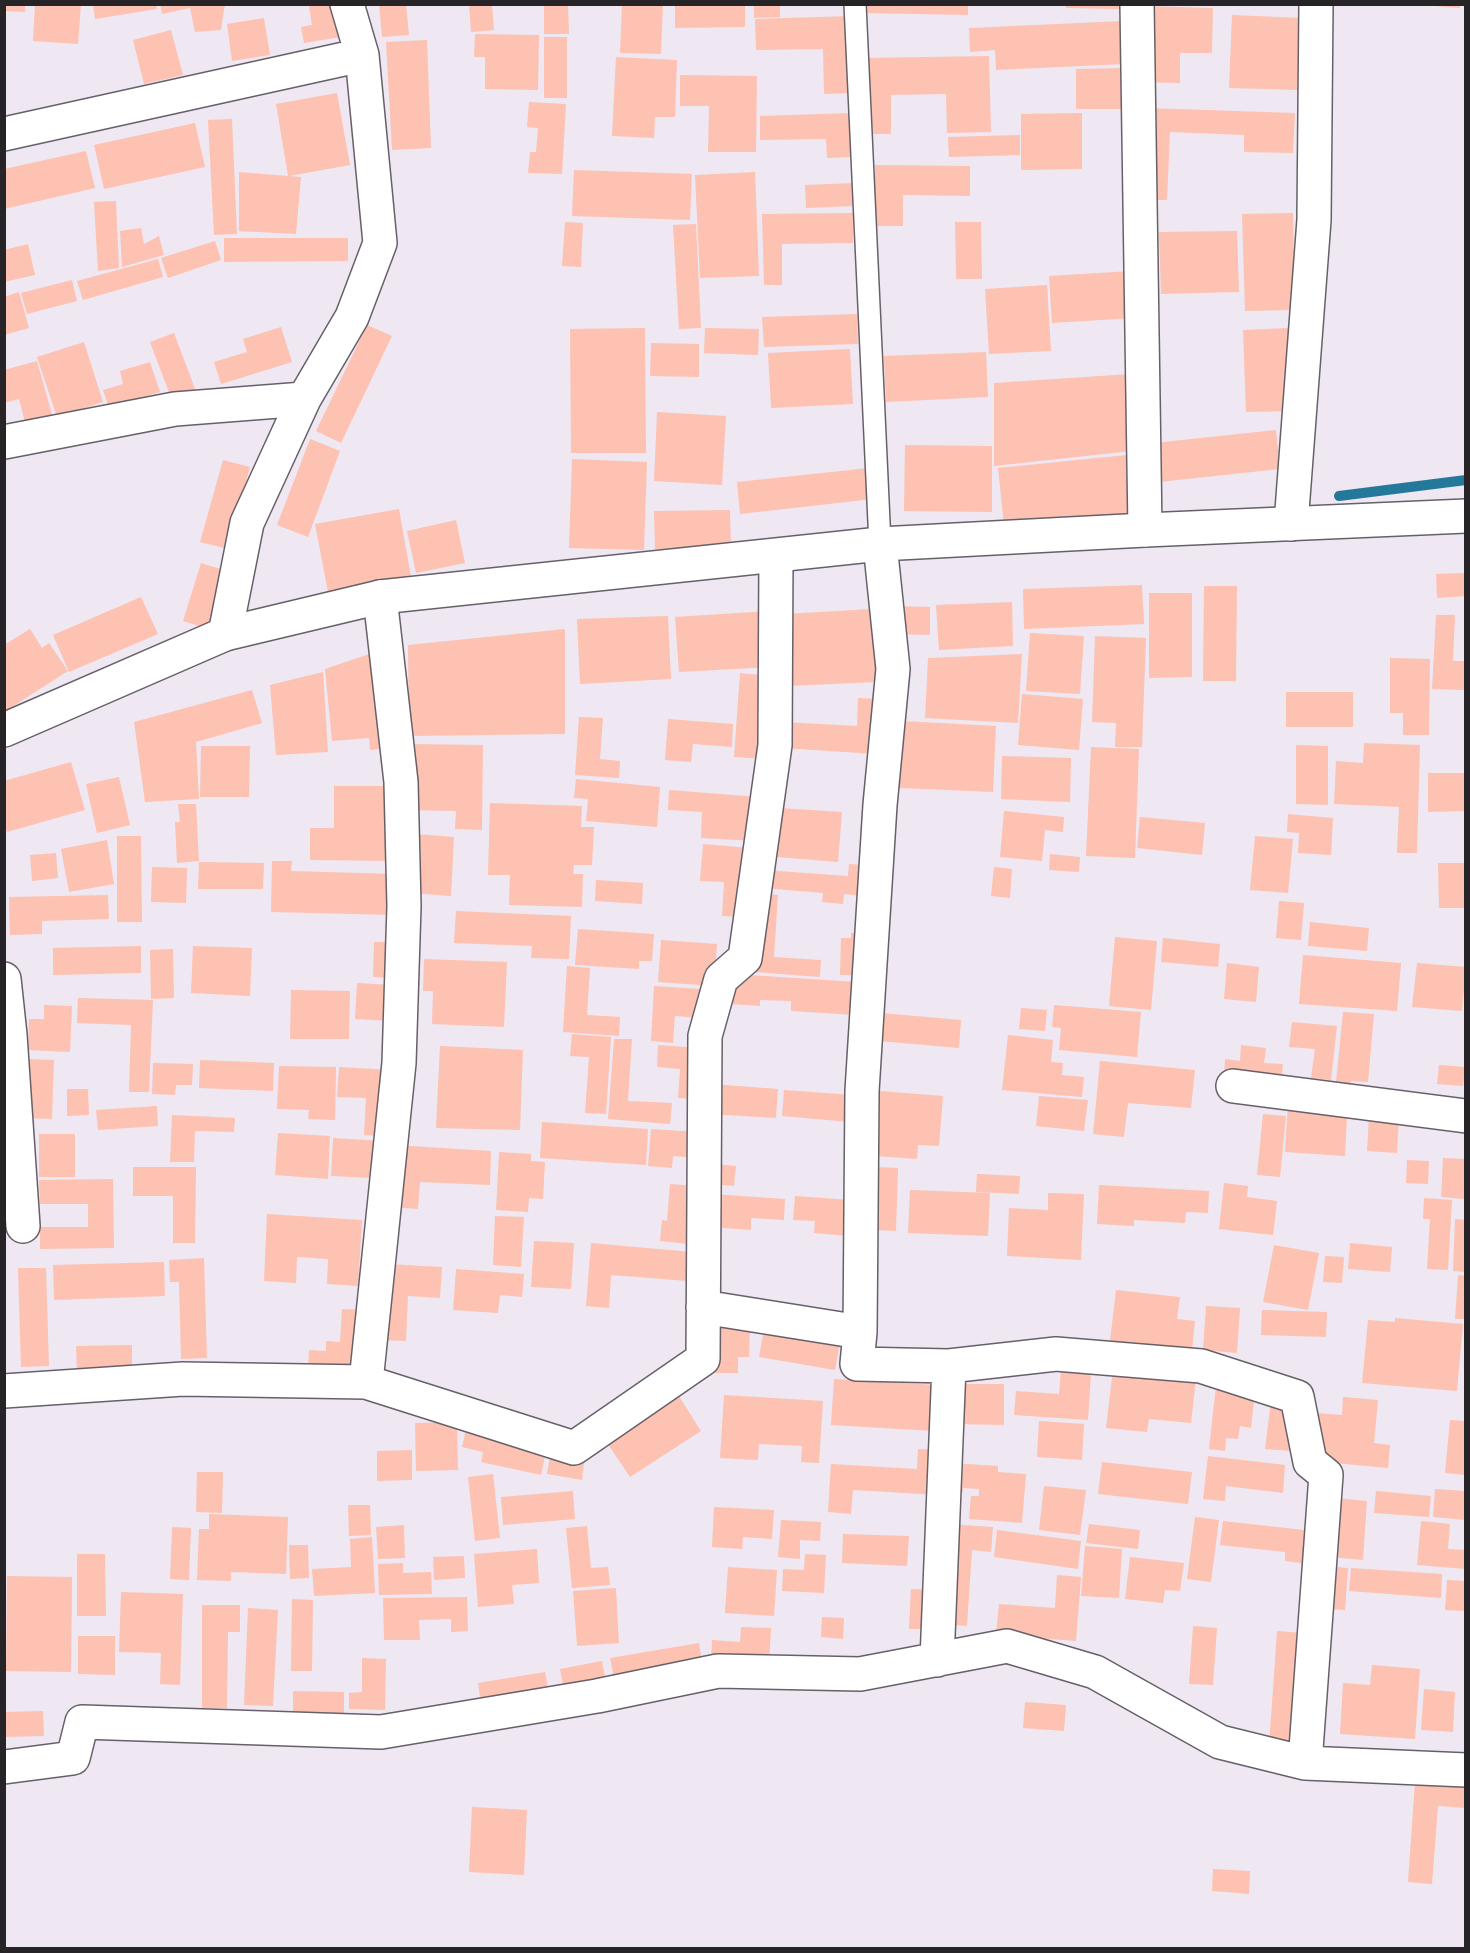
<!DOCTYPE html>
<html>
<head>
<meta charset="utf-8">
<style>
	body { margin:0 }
	#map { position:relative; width:1470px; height:1953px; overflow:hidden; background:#efe7f2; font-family:"Source Sans 3",sans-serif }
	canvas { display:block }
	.frame { position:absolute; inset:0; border:6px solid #262427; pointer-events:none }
</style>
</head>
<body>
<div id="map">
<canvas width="1470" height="1953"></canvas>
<div class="frame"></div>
</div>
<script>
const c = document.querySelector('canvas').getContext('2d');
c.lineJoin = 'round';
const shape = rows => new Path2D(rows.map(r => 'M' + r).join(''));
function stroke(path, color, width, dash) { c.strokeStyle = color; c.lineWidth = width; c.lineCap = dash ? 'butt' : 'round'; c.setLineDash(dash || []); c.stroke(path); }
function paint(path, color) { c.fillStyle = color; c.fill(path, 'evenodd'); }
stroke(shape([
	[1339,496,1466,480]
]), '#24799a', 10);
paint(shape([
	[4,4,25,4,25,12,4,11],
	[35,4,81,4,78,44,33,41],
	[93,4,156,4,157,9,95,19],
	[160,4,225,4,221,30,195,32,190,8,162,14],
	[317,4,341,4,347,36,304,43,301,27,312,25,309,6],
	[379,4,406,4,409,35,382,37],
	[469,4,492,4,494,30,471,32],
	[544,4,568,4,569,34,544,34],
	[622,4,663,4,661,54,620,53],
	[675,4,745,4,745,27,675,28],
	[754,4,780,4,780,17,754,18],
	[862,4,968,4,968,15,862,13],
	[1066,4,1120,4,1120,9,1066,8],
	[1435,4,1460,4,1460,8,1435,6],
	[1144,6,1213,8,1212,53,1180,53,1180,83,1142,82],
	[1232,15,1303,18,1300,90,1229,88],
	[851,16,853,93,824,94,823,49,756,50,755,19],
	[264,18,270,55,232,61,227,24],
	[1123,21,1125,64,996,70,995,50,970,52,969,28],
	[171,30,183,75,144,84,133,40],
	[475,34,539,35,538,90,485,89,485,57,474,57],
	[544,37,567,37,567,98,544,98],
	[427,40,431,148,392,150,386,42],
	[989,56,991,132,947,133,946,94,891,95,891,134,865,134,864,58],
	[616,57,677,60,675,117,655,117,654,138,612,136],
	[1125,68,1126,109,1076,109,1076,69],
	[680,75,757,76,756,152,708,152,709,106,680,106],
	[337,93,350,165,289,176,301,177,296,234,239,231,239,172,288,176,276,104],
	[529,102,566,104,562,174,528,173,530,152,536,152,538,128,527,127],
	[1147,108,1295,113,1293,153,1244,152,1244,135,1170,132,1167,200,1144,200],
	[852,113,853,157,827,158,826,139,760,140,760,116],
	[1082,113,1082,169,1021,170,1021,114],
	[232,119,237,234,214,235,208,120],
	[195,123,205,167,104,189,94,145],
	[1020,135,1020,155,949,157,948,137],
	[86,151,95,188,4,209,4,169],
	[875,165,970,166,970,196,903,195,903,226,874,226],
	[574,170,692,174,690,220,572,216],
	[755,172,759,276,700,278,695,175],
	[854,183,855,206,806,208,805,185],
	[116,201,119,268,98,271,94,202],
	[853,213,853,243,782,244,782,285,764,285,762,214],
	[1293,213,1295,310,1245,311,1242,214],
	[565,222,583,223,581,267,562,266],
	[955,222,981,222,982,279,956,279],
	[696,224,701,328,679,329,673,225],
	[141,228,144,244,159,236,164,255,122,267,120,231],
	[1237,231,1239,292,1161,294,1159,232],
	[224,238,348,238,348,261,224,262],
	[215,241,221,260,168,278,161,258],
	[28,244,35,275,4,282,4,250],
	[158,259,163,277,83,300,77,281],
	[1131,271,1133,318,1052,323,1049,276],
	[72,280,77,301,27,314,21,293],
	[1047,285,1051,351,989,354,985,289],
	[19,292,29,328,4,335,4,297],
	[857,314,858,344,764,347,762,317],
	[367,325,392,336,341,443,316,431],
	[281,327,292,362,221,384,214,362,247,352,243,339],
	[645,328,646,453,571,453,570,329],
	[705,328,759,329,758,355,704,353],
	[1289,328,1292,411,1246,412,1243,330],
	[174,333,197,394,173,403,150,342],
	[84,342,103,402,57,417,37,357],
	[651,343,699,344,699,377,650,376],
	[850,349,853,404,771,408,768,353],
	[986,352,988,397,886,402,884,356],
	[37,361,53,418,26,426,19,399,4,403,4,370],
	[150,362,160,392,109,407,103,390,123,384,120,371],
	[1130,374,1132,451,994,466,994,383],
	[657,412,726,416,722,485,654,481],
	[1276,430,1280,469,1159,482,1154,443],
	[310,439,340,451,308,537,277,525],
	[905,445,992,446,992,512,904,511],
	[1127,455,1133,513,1004,526,998,468],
	[572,459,647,462,644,550,569,548],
	[223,460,250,467,228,549,200,542],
	[869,468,873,499,740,514,737,482],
	[399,509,411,577,328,592,315,524],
	[730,510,731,547,655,549,654,511],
	[456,520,465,563,416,573,407,531],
	[201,563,230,572,212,630,183,621],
	[1466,573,1466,596,1437,598,1436,574],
	[1142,585,1144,624,1024,629,1023,589],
	[1204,586,1237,586,1236,681,1203,681],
	[1149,593,1192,593,1192,677,1149,678],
	[141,597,158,634,69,672,53,635],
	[1012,602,1013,646,939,650,936,605],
	[894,606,930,607,930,635,894,634],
	[873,609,876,682,788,686,784,614],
	[769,611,772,667,679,672,675,617],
	[1436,615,1455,615,1453,661,1466,661,1466,690,1432,689],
	[668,616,671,679,580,684,577,619],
	[30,629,42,648,49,643,68,671,4,712,4,645],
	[565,629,565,734,409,736,408,645],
	[1030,633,1084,636,1080,694,1026,691],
	[1095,636,1146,638,1142,747,1115,747,1116,723,1092,722],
	[381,650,391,748,370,750,369,738,332,741,325,669],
	[1022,654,1018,723,925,718,928,658],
	[1390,658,1430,659,1429,735,1403,735,1403,713,1390,713],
	[323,672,328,752,276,755,270,685],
	[740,673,770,676,764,759,734,757],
	[252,690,262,723,196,742,199,799,145,802,134,722],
	[1286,692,1353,692,1353,727,1286,727],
	[1022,694,1083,699,1079,750,1018,745],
	[858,698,879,699,876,754,782,748,783,722,857,726],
	[579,717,603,718,600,759,620,761,619,778,575,775],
	[668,719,733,724,732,747,693,744,691,762,665,760],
	[902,721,996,726,993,792,899,788],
	[1364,743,1420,745,1417,853,1397,853,1399,807,1334,804,1336,761,1363,763],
	[408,744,483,745,482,830,455,829,456,811,407,810],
	[1296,745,1328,746,1328,805,1296,804],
	[201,746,250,746,249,797,200,797],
	[1091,747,1139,749,1135,858,1086,856],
	[1002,756,1071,758,1070,802,1001,799],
	[71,762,85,810,7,832,4,824,4,781],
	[1428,773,1466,773,1466,811,1428,812],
	[119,777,130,825,97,833,86,784],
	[576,779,660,787,657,827,586,821,588,799,574,798],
	[334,786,395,786,395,861,310,860,310,828,334,828],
	[669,790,758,797,755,841,701,838,702,812,668,810],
	[490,803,582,806,581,827,594,827,592,865,574,865,573,874,583,874,582,907,509,905,510,875,488,875],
	[178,804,196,804,199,861,177,863,175,822,180,822],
	[780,808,842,812,838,862,777,857],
	[1004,811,1064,817,1063,832,1045,830,1042,861,1000,857],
	[1288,814,1333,818,1331,855,1298,853,1299,833,1287,832],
	[1140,817,1205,823,1202,855,1137,848],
	[415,834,454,837,451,896,412,893],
	[117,836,141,836,142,922,117,922],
	[1255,836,1293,839,1288,893,1250,890],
	[107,840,114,884,69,892,61,849],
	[703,844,749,848,744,917,722,916,724,882,700,881],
	[56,853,58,878,32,881,30,855],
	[1050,854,1080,857,1079,872,1049,870],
	[272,861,292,861,291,871,394,874,393,915,271,912],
	[199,862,264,863,263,889,198,889],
	[1438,863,1466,863,1466,908,1439,908],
	[849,864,866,865,864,896,844,894,843,904,822,902,823,893,763,888,764,870,848,876],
	[152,867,187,868,186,903,151,902],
	[994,867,1012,869,1010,898,991,896],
	[596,880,643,883,642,904,595,901],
	[759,893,778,895,774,957,821,960,820,977,754,972],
	[108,895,109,919,42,921,42,934,10,935,9,897],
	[1279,901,1304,903,1301,940,1276,938],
	[456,911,571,916,569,959,531,958,532,946,454,943],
	[1310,922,1369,928,1367,951,1308,946],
	[578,929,654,934,652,961,639,961,639,969,575,965],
	[851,933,862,933,861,975,840,975,841,938,851,938],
	[1115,937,1157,941,1151,1010,1109,1006],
	[1163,938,1220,944,1218,967,1161,962],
	[661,940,717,944,714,986,658,982],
	[374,942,395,942,394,978,373,977],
	[141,946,141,973,53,975,53,948],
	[193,946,252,948,250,996,191,993],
	[173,949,174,998,151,999,150,950],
	[1303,955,1401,963,1397,1011,1299,1004],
	[424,959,507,962,504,1027,432,1024,433,991,423,991],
	[1227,963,1259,967,1256,1002,1224,999],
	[1417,963,1466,967,1462,1011,1412,1007],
	[567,966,590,968,587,1015,620,1017,619,1036,563,1032],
	[732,974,857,982,855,1015,791,1011,791,1001,760,1000,760,1006,730,1004],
	[357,983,393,985,392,1021,355,1019],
	[654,986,701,989,699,1018,675,1016,673,1043,651,1041],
	[291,990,350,991,349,1039,290,1039],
	[78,998,153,1000,149,1092,129,1092,131,1025,77,1023],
	[44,1005,72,1006,70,1052,28,1050,29,1019,44,1019],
	[1054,1005,1141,1012,1137,1057,1059,1050,1061,1028,1052,1027],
	[1021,1008,1047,1010,1045,1031,1019,1029],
	[1343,1012,1374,1014,1368,1082,1351,1081,1350,1094,1335,1092],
	[881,1013,961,1020,959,1048,879,1041],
	[1292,1022,1337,1026,1331,1080,1311,1078,1315,1049,1289,1047],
	[572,1034,611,1037,606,1114,585,1113,589,1057,570,1056],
	[1008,1035,1053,1040,1051,1062,1063,1063,1062,1075,1084,1077,1082,1097,1002,1090],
	[614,1039,632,1039,628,1101,672,1103,670,1124,608,1119],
	[658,1045,699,1048,696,1099,678,1098,680,1069,657,1067],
	[1241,1045,1266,1048,1264,1063,1283,1064,1281,1085,1224,1080,1225,1059,1240,1061],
	[440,1046,523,1050,520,1130,436,1128],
	[29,1059,54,1060,52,1119,27,1118],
	[200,1060,274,1063,273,1091,199,1088],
	[1100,1061,1195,1070,1191,1108,1128,1103,1124,1137,1093,1134],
	[153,1063,193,1064,192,1085,176,1085,175,1095,152,1094],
	[1439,1065,1465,1067,1463,1086,1437,1084],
	[279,1066,336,1067,335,1120,308,1119,309,1110,277,1109],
	[339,1067,392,1070,388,1136,364,1135,366,1098,337,1097],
	[711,1084,778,1089,776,1118,709,1114],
	[67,1089,88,1089,89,1115,67,1116],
	[784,1090,852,1095,850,1122,782,1116],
	[880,1091,943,1096,939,1146,918,1145,917,1159,875,1156],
	[1039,1096,1088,1100,1084,1131,1036,1126],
	[1288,1103,1347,1116,1345,1156,1285,1152],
	[157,1106,158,1126,98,1130,96,1110],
	[1263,1114,1286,1116,1280,1177,1257,1175],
	[172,1115,235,1118,234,1132,195,1131,194,1162,170,1162],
	[1369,1117,1399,1118,1397,1153,1367,1151],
	[542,1122,648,1129,646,1165,540,1158],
	[651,1129,698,1132,696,1158,673,1156,672,1168,648,1166],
	[278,1133,330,1136,328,1179,275,1175],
	[39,1134,75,1134,75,1177,39,1177],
	[333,1138,383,1141,373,1178,331,1176],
	[395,1145,491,1151,490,1185,420,1182,418,1209,392,1207],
	[499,1152,531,1154,531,1161,545,1162,543,1199,529,1198,528,1212,496,1210],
	[1443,1158,1466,1159,1464,1199,1441,1197],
	[1407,1160,1429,1161,1428,1184,1406,1183],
	[714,1164,736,1166,734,1186,713,1184],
	[133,1167,196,1167,195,1243,173,1243,173,1196,133,1196],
	[877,1167,898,1168,896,1231,875,1230],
	[977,1174,1020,1176,1019,1194,976,1192],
	[113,1179,114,1248,40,1249,40,1227,88,1227,88,1204,40,1204,39,1180],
	[1224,1183,1248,1186,1247,1197,1277,1201,1273,1235,1219,1229],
	[670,1184,695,1186,690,1244,660,1241,662,1220,667,1221],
	[1099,1185,1209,1191,1208,1213,1186,1212,1185,1223,1134,1220,1134,1226,1097,1224],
	[910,1190,990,1193,988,1236,908,1233],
	[1048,1193,1084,1194,1081,1260,1007,1256,1009,1208,1048,1210],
	[712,1194,785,1199,784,1220,751,1218,751,1230,710,1227],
	[795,1196,851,1200,848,1236,814,1233,815,1221,793,1220],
	[1424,1198,1452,1200,1448,1270,1427,1269,1430,1219,1423,1219],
	[267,1214,362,1220,358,1286,327,1284,328,1259,297,1257,296,1283,264,1281],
	[495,1216,524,1217,521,1267,493,1265],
	[1455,1219,1466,1220,1466,1272,1453,1271],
	[534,1241,574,1243,571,1289,531,1287],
	[591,1243,692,1252,688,1281,611,1275,609,1308,586,1306],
	[1350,1243,1392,1247,1390,1272,1348,1269],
	[1274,1245,1319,1253,1308,1310,1263,1302],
	[1325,1256,1344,1257,1342,1283,1323,1282],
	[204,1258,207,1358,181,1359,179,1282,170,1282,169,1260],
	[164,1262,165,1296,54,1300,53,1265],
	[386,1264,442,1267,440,1298,408,1296,406,1341,382,1340],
	[18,1268,46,1268,49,1366,21,1367],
	[456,1269,524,1274,522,1297,500,1295,498,1313,453,1310],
	[1458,1275,1466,1276,1466,1319,1455,1319],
	[1116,1290,1180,1297,1177,1319,1195,1321,1192,1350,1110,1341],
	[1206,1306,1240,1308,1237,1353,1203,1350],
	[342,1309,364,1310,361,1374,308,1372,309,1350,326,1351,326,1341,340,1342],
	[1262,1310,1327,1312,1326,1337,1261,1335],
	[1395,1318,1463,1324,1457,1391,1362,1383,1368,1320,1395,1322],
	[765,1323,841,1337,835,1370,759,1357],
	[715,1324,750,1325,749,1357,738,1357,738,1373,713,1373],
	[132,1345,132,1369,77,1370,76,1346],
	[1113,1369,1196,1378,1191,1423,1149,1419,1147,1432,1106,1428],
	[1061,1371,1091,1373,1088,1420,1014,1415,1016,1391,1059,1394],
	[834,1379,937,1385,934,1431,831,1425],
	[955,1384,1004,1384,1004,1425,955,1424],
	[1216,1386,1255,1391,1251,1428,1240,1426,1238,1439,1226,1438,1225,1451,1209,1449],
	[675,1390,701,1431,630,1477,603,1437],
	[724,1395,823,1401,819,1463,801,1462,802,1446,759,1444,758,1460,720,1458],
	[1343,1397,1378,1400,1374,1443,1390,1445,1388,1468,1312,1461,1316,1413,1342,1415],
	[1271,1401,1297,1404,1291,1451,1265,1449],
	[1450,1420,1466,1421,1466,1475,1445,1473],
	[1039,1421,1084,1424,1082,1460,1037,1457],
	[457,1422,458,1470,416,1471,415,1423],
	[466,1429,547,1446,541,1475,481,1462,483,1452,462,1447],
	[551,1449,585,1455,582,1480,547,1474],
	[918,1449,941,1450,939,1495,853,1490,851,1514,828,1512,831,1464,917,1469],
	[412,1450,412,1480,377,1481,377,1451],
	[1208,1456,1285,1465,1283,1493,1226,1486,1225,1501,1203,1499],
	[1102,1462,1192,1472,1188,1504,1098,1494],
	[952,1463,998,1466,998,1472,1026,1474,1022,1523,969,1519,971,1496,979,1496,979,1489,963,1488,963,1492,950,1491],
	[197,1472,223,1472,222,1513,196,1512],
	[493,1474,500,1538,475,1541,468,1477],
	[1044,1486,1086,1490,1080,1535,1039,1530],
	[1435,1489,1466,1491,1466,1520,1433,1517],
	[573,1491,575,1519,503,1525,501,1497],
	[1376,1491,1431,1496,1429,1517,1374,1513],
	[1335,1498,1367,1501,1363,1560,1330,1557],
	[348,1505,370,1505,371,1535,349,1536],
	[714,1507,774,1510,772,1539,743,1537,742,1549,712,1547],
	[209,1514,288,1517,286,1574,231,1572,231,1581,197,1580,199,1529,209,1529],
	[1195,1517,1219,1520,1211,1582,1187,1579],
	[781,1520,821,1522,820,1541,800,1540,800,1559,778,1557],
	[1223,1521,1313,1531,1309,1564,1285,1561,1285,1552,1220,1545],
	[1421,1521,1450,1524,1448,1549,1466,1550,1466,1569,1417,1565],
	[948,1524,993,1527,991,1552,972,1550,967,1626,941,1624],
	[1089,1524,1140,1530,1138,1549,1086,1543],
	[404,1525,405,1558,378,1559,376,1527],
	[587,1526,591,1568,608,1567,610,1585,572,1588,566,1528],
	[172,1527,191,1528,189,1580,170,1579],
	[997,1530,1081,1541,1078,1569,994,1557],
	[843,1534,909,1536,907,1566,842,1563],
	[372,1537,375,1593,314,1596,312,1569,351,1567,350,1539],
	[289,1545,308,1545,309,1578,290,1579],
	[1085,1546,1122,1549,1119,1598,1081,1596],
	[537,1549,539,1583,512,1585,514,1604,478,1607,474,1554],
	[77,1554,105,1554,106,1616,77,1616],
	[805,1554,826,1555,824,1593,782,1591,783,1569,804,1570],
	[464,1556,465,1578,434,1580,433,1557],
	[1130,1557,1184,1563,1180,1591,1165,1590,1163,1603,1125,1599],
	[403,1563,403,1573,431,1572,432,1594,379,1595,378,1564],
	[1324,1566,1348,1568,1345,1610,1321,1608],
	[728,1567,777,1570,774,1616,725,1613],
	[1351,1568,1442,1574,1441,1598,1349,1591],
	[1057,1575,1081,1577,1076,1641,996,1635,999,1604,1055,1608],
	[7,1576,72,1577,71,1672,6,1671],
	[1447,1580,1466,1581,1466,1611,1445,1610],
	[616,1588,619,1643,577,1646,573,1591],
	[911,1589,935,1590,933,1629,909,1629],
	[121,1592,183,1594,180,1685,160,1684,161,1653,119,1652],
	[467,1597,468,1631,451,1632,451,1619,419,1620,420,1640,384,1640,383,1598],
	[292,1599,313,1600,312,1671,291,1671],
	[202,1605,240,1605,240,1632,228,1632,227,1708,202,1708],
	[248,1608,278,1610,273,1706,244,1705],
	[822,1617,844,1618,843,1639,821,1637],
	[1193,1626,1217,1628,1213,1685,1189,1684],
	[741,1627,771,1628,769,1665,711,1662,712,1640,740,1642],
	[1277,1631,1304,1633,1296,1748,1269,1746],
	[78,1636,115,1636,115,1675,78,1674],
	[699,1643,703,1668,615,1683,610,1658],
	[362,1658,386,1659,385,1710,349,1709,349,1693,362,1692],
	[602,1661,606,1682,564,1690,560,1669],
	[1372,1665,1420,1669,1415,1739,1340,1734,1343,1683,1370,1685],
	[545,1672,549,1693,481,1704,478,1683],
	[1424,1689,1455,1692,1453,1732,1421,1730],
	[293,1691,344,1692,344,1714,293,1713],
	[1025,1702,1066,1705,1064,1731,1023,1728],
	[43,1711,44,1736,4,1737,4,1712],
	[1415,1782,1466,1786,1466,1808,1438,1806,1432,1884,1408,1882],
	[472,1807,527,1810,524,1875,469,1872],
	[1213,1869,1250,1871,1249,1894,1212,1891]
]), '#fdc2b1');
const lane = shape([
	[855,4,880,544]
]);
const street = shape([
	[1137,4,1145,530],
	[4,134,362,55],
	[4,442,175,409,304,399],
	[1291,524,1314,220,1316,4],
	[880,544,893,669,880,805,862,1091,860,1332,857,1364,949,1366,1056,1354,1201,1366,1297,1397,1310,1462,1326,1475,1305,1763],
	[225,634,247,523,304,399,352,317,380,243,362,55,347,4],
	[4,979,10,1035,23,1226],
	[1233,1086,1466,1116],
	[703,1307,860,1332],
	[366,1382,399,1063,404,906,401,782,380,597],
	[4,1391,183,1379,366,1382,574,1448,703,1359,705,1036,721,979,745,958,775,745,776,556],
	[937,1660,949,1366],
	[4,1767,73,1758,82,1722,381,1732,597,1696,718,1671,860,1674,1007,1646,1095,1672,1220,1742,1305,1763,1466,1770]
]);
const secondary = shape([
	[4,730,225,634,380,597,880,544,1145,530,1466,516]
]);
stroke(lane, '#676069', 24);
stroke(street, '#676069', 36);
stroke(secondary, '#676069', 36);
stroke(lane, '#fff', 21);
stroke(street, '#fff', 33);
stroke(secondary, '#fff', 33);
</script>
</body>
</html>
